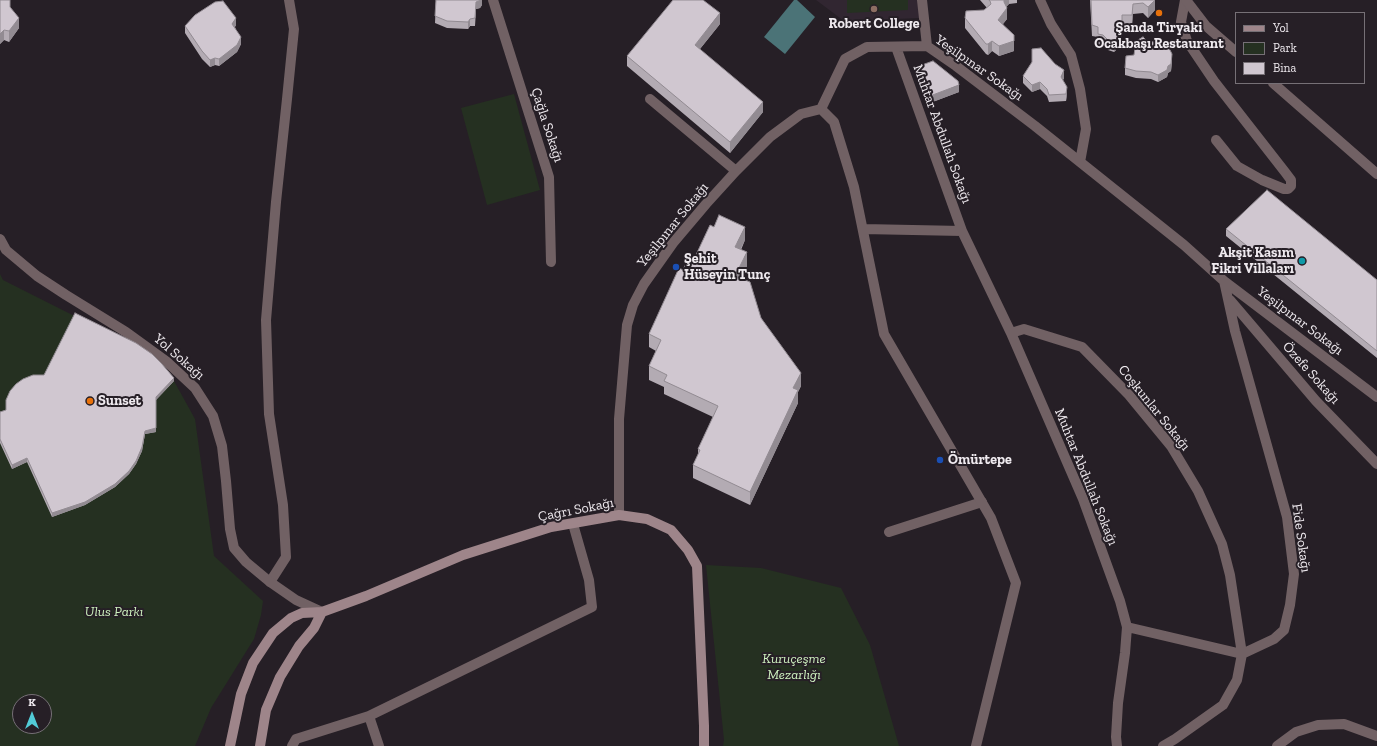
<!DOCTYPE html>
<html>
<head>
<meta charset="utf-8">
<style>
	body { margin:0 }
	#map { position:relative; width:1377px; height:746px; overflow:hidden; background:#261f26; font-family:"Zilla Slab",serif }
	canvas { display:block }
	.legend { position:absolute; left:1235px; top:12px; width:130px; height:72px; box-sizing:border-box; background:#261f26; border:1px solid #767076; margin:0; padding:5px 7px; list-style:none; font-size:12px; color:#efeaef }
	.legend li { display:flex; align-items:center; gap:8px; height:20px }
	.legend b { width:20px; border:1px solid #767076 }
	.north { position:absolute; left:12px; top:694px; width:40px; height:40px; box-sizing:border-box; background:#261f26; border:1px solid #767076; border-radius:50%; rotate:0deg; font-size:11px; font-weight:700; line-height:16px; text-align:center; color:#efeaef }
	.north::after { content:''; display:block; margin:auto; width:14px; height:18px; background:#52cbd7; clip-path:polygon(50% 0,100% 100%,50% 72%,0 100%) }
</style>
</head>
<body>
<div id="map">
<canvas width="1377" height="746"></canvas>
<ul class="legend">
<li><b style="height:5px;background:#9e858a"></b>Yol</li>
<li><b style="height:11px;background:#253021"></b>Park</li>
<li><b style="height:11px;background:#d0c7d0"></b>Bina</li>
</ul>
<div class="north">K</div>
</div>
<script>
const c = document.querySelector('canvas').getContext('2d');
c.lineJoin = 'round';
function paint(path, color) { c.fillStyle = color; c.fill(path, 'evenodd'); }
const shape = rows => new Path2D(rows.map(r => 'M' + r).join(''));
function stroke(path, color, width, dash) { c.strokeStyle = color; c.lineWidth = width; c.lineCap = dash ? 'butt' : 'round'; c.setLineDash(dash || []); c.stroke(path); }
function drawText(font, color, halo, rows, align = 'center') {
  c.font = font + ' "Zilla Slab",serif'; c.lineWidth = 4; c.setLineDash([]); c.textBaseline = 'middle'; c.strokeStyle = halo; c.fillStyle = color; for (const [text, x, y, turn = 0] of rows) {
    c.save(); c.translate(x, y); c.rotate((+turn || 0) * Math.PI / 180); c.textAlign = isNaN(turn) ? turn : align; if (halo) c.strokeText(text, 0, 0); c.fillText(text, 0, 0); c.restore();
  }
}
paint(shape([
	[816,0,920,0,919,18,844,21]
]), '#312631');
paint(shape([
	[847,0,908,0,908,10,847,13],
	[514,94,540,190,487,205,461,108],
	[0,274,3,280,136,347,162,367,174,381,195,419,214,556,263,601,261,615,254,639,211,708,195,746,0,746],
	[20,702,44,702,44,726,20,726],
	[706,565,761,568,841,588,870,645,899,746,723,746,724,740]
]), '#253021');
paint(shape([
	[794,0,797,0,815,17,785,54,764,37]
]), '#4b7377');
stroke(shape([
	[1185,0,1181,22,1187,41,1214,81,1285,172,1291,180,1291,186,1288,189,1284,189,1262,180,1237,166,1216,140],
	[889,532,982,502],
	[270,582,286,557,283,505,269,414,266,320,276,202,287,99,294,29,289,0],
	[369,716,379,746],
	[292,746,296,739,369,716,592,607,589,580,573,524]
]), '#716164', 10);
stroke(shape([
	[493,0,549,177,551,262],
	[922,0,927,46],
	[1040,0,1051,24,1071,55,1080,89,1086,129,1080,162],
	[1186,0,1206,26,1236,52],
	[896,47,962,231,1011,333,1083,499,1120,601,1127,627,1125,653,1118,703,1116,737,1117,746],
	[1273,83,1377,174],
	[650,99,736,171],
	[821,109,834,122,854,187,884,334,991,518,1016,583,976,746],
	[863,229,962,231],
	[0,239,6,250,37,276,66,295,126,332,166,361,195,388,213,416,222,446,226,481,230,529,234,548,246,562,270,582,296,600,322,612],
	[1230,300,1316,401,1377,464],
	[1011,333,1024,329,1082,347,1129,395,1171,446,1198,491,1222,544,1230,575,1242,654,1127,627],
	[619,515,619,419,627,325,633,305,644,284,673,243,706,204,736,171,770,137,801,114,821,109,845,59,867,47,927,46,956,66,1035,126,1184,245,1224,281,1377,397],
	[1163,746,1175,739,1223,705,1237,680,1242,654,1274,639,1284,630,1290,605,1294,574,1287,517,1235,331,1224,281],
	[1277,746,1296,732,1318,725,1344,724,1377,736]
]), '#716164', 10);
stroke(shape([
	[230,746,241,694,253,663,273,633,291,618,302,613,322,612,366,596,463,555,551,527,619,515,647,519,671,530,688,550,697,566,704,726,704,746],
	[260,746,266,710,280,677,299,646,314,628,322,612]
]), '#9e858a', 10);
paint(shape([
	[0,0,10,2,10,7,19,28,9,42,4,40,0,44],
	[436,0,482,0,482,5,480,8,476,9,475,26,470,26,468,29,447,28,435,23],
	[980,0,1017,0,1017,3,1009,4,1006,7,1007,19,1003,24,1014,51,999,56,992,51,988,55,986,54,965,28,965,18,984,10,987,8],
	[1090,0,1155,0,1155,10,1148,18,1143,13,1133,14,1132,25,1122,25,1122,44,1114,52,1108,50,1103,45,1098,45,1098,37,1092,36],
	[720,24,700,49,763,112,730,153,627,66,627,56],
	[236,25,235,27,241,44,237,52,219,66,215,65,210,67,202,59,185,33,185,26],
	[1147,41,1172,61,1171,71,1168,73,1167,77,1158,82,1151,79,1136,78,1125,75,1125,68,1134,55],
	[918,69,959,92,930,103,918,76],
	[1023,76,1064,78,1063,80,1067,94,1066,101,1049,102,1047,96,1040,89,1032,92,1023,83],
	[1226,229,1377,280,1377,358,1226,236],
	[745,240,741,250,747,266,740,278,761,318,801,386,798,392,798,403,750,505,693,478,693,465,698,455,698,449,713,417,664,394,664,387,649,380,649,366,656,351,649,347,649,334,683,270,695,257],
	[44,375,174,381,156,400,156,432,145,434,142,451,136,464,129,474,115,487,85,505,52,517,27,462,12,469,0,443,0,412,6,410]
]), '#b3abb3');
paint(shape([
	[481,0,482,0,482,5,480,8,476,9,475,26,476,2],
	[1004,0,1009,0,1009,4,1004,9],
	[1155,0,1155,10,1148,18,1148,7],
	[1133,4,1133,14,1132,25,1132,15],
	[1007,8,1007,19,998,30,998,20],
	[720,13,720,24,695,55,695,45],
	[19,18,19,28,9,42,9,31],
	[236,18,236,25,232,31,232,24],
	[470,19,470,26,468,29,468,22],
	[4,30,4,40,0,44,0,34],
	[1122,34,1122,44,1114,52,1114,41],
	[241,37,241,44,237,52,219,66,219,59],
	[992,41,992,51,988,55,988,44],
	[1014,41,1014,51,999,56,999,46],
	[1172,54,1172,61,1171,71,1168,73,1167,77,1158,82,1158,75],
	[215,58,215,65,210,67,210,60],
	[1064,70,1064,78,1061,84,1061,77],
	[1040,82,1040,89,1032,92,1032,85],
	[959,85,959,92,930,103,930,96],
	[1067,87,1067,94,1066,101,1066,94],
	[763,102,763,112,730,153,730,142],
	[745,227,745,240,735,260,735,247],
	[747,252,747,266,735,289,735,276],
	[801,373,801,386,798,392,798,403,750,505,750,492,793,388],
	[174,378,174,381,156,400,156,397],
	[156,428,156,432,145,434,142,451,136,464,129,474,115,487,85,505,52,517,52,513,145,431],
	[27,458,27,462,12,469,12,465]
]), '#928b92');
const building = shape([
	[0,0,10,0,10,7,19,18,9,31,4,30,0,34,0,0],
	[436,0,481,0,476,2,475,18,470,19,468,22,447,21,435,16,436,0],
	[673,0,703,0,720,13,695,45,763,102,730,142,627,56,673,0],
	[989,0,1004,0,1004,2,1007,8,998,20,1014,35,1014,41,999,46,992,41,988,44,986,44,965,18,966,11,984,10,991,4,990,1,989,0],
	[1091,0,1155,0,1148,7,1143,3,1133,4,1132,15,1122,15,1122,34,1114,41,1108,40,1103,35,1098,34,1098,27,1092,25,1091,0],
	[223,1,236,18,232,24,241,37,237,45,219,59,215,58,210,60,202,51,185,26,195,15,215,2,223,1],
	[1143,37,1147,41,1163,43,1168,46,1172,54,1171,64,1168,66,1167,70,1158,75,1151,72,1136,71,1125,68,1126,56,1134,55,1136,41,1143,37],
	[1041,48,1055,64,1064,70,1061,77,1067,87,1066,94,1049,95,1047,89,1040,82,1032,85,1023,76,1032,62,1032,49,1041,48],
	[933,61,958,81,959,85,930,96,918,69,919,66,933,61],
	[1267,190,1377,280,1377,351,1226,229,1267,190],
	[719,215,745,227,735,247,747,252,735,276,750,282,761,318,801,373,793,388,798,390,750,492,693,465,700,450,698,449,718,406,664,381,667,375,649,366,661,340,649,334,679,268,683,270,690,254,695,257,710,225,714,227,719,215],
	[75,313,136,343,152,354,162,364,174,378,156,397,156,428,145,431,142,447,136,461,129,471,115,484,85,502,52,513,27,458,12,465,0,439,0,412,6,410,6,400,10,391,16,384,23,379,33,375,44,375,75,313]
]);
paint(building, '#d0c7d0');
stroke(building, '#928b92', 1);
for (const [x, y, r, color] of [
	[874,9,4,"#8d6e63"],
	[1159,13,4,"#e8710a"],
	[1302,261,4,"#0f9aa8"],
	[676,267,4,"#1a4fb4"],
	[90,401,4,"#e8710a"],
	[940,460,4,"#1a4fb4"]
]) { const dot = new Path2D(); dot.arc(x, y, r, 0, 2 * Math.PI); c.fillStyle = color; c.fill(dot); stroke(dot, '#261f26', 1.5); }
drawText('bold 14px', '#efeaef', '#261f26', [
	["Robert College",874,24,"center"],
	["Şanda Tiryaki",1159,28,"center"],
	["Ocakbaşı Restaurant",1159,44,"center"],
	["Akşit Kasım",1294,253,"right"],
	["Fikri Villaları",1294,269,"right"],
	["Şehit",684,259],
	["Hüseyin Tunç",684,275],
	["Sunset",98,401],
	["Ömürtepe",948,460]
], 'left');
drawText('14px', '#efeaef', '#261f26', [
	["Yeşilpınar Sokağı",979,68,35],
	["Çağla Sokağı",547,125,72],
	["Muhtar Abdullah Sokağı",942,134,70],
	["Yeşilpınar Sokağı",673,225,-51],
	["Yeşilpınar Sokağı",1300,321,37],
	["Yol Sokağı",179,357,41],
	["Özefe Sokağı",1311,373,48],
	["Coşkunlar Sokağı",1154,408,51],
	["Muhtar Abdullah Sokağı",1086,477,68],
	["Çağrı Sokağı",576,510,-11],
	["Fide Sokağı",1301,538,82]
]);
drawText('italic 14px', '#cef1bf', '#261f26', [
	["Ulus Parkı",114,612],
	["Kuruçeşme",794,659],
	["Mezarlığı",794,675]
]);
</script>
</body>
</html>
